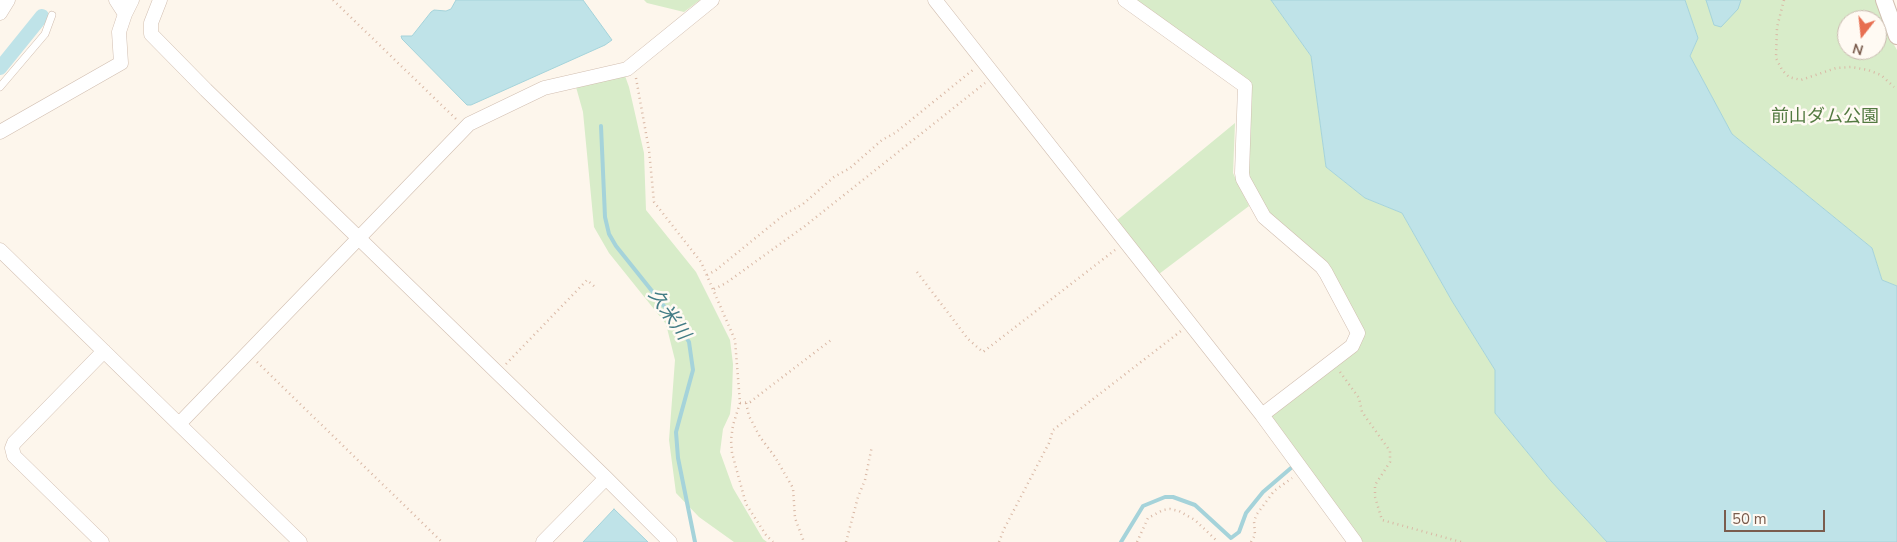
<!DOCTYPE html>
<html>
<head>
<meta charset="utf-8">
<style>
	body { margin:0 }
	#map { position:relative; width:1897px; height:542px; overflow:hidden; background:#fdf6ec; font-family:"Nunito Sans",sans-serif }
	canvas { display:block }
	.north { position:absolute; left:1837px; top:10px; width:50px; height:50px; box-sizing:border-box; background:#fffaf3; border:1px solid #cabbb1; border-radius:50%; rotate:196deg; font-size:14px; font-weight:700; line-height:20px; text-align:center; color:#7a5c4d }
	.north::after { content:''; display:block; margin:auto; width:18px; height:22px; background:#e76f51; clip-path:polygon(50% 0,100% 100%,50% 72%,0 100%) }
	.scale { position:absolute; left:1724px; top:510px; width:101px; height:22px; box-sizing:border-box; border:2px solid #7a5c4d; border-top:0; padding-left:6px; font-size:15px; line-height:18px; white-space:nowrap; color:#7a5c4d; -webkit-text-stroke:4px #fffaf3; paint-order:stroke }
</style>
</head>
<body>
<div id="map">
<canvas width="1897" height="542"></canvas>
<div class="north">N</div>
<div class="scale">50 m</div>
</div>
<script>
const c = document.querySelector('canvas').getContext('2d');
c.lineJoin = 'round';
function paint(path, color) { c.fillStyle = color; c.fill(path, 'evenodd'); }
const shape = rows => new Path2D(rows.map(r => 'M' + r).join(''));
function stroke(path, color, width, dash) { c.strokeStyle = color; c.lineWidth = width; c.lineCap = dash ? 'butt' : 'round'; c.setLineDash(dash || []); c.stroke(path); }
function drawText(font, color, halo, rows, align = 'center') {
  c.font = font + ' "Nunito Sans","Noto Sans JP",sans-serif'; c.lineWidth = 5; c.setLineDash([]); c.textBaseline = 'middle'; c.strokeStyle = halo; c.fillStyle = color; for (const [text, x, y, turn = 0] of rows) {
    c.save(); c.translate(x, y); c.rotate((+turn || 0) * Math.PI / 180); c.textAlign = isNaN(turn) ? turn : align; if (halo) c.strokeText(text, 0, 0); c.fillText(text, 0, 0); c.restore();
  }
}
paint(shape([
	[644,0,700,0,684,12,647,3],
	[1131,0,1271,0,1311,56,1326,167,1365,198,1402,213,1452,301,1495,370,1495,413,1551,481,1607,542,1363,542,1271,418,1271,413,1356,348,1330,272,1266,214,1247,178,1250,83],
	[1685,0,1877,0,1893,43,1897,50,1897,286,1882,280,1872,248,1732,134,1690,56,1698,38],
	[1847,20,1877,20,1877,50,1847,50],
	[624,73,629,87,644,153,646,210,696,272,730,340,733,364,732,395,730,414,723,429,720,452,733,488,763,539,767,542,734,542,699,517,676,493,669,440,675,360,666,324,609,253,594,227,583,112,576,87],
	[1235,123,1233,173,1249,206,1159,274,1116,221]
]), '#d8ecc9');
const water = shape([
	[456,0,583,0,612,40,605,45,471,105,467,105,402,39,401,36,412,36,431,12,434,10,446,11,451,9,456,0],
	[1271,0,1685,0,1698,38,1690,56,1732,134,1872,248,1882,280,1897,286,1897,542,1607,542,1551,481,1495,413,1495,370,1452,301,1402,213,1365,198,1326,167,1311,56,1271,0],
	[1706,0,1741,0,1738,9,1721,27,1714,25,1706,0],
	[614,509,648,542,583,542,614,509]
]);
paint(water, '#bfe3e8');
stroke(water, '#a5d3da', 1);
stroke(shape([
	[601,126,605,217,609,234,616,246,676,321,689,342,693,370,676,432,678,458,695,542],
	[1121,542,1143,506,1165,497,1173,497,1195,505,1231,538,1239,532,1246,513,1263,492,1291,468]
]), '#a5d3da', 4);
stroke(shape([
	[0,68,42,16]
]), '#bfe3e8', 14);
const service = shape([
	[0,87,45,34,52,15]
]);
const minor = shape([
	[116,0,125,14],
	[160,0,151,23,151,34,206,90,606,478,670,542],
	[935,0,1262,415,1355,542],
	[1125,0,1245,86,1242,173,1243,179,1264,217,1322,267,1326,273,1358,333,1352,346,1262,415],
	[0,13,8,0],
	[0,132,121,63,119,32,125,14,132,0],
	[0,250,300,542],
	[179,424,469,124,544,88,627,69,712,0],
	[102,542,14,456,12,448,14,443,104,351],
	[543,542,606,478]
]);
const tertiary = shape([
	[1884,0,1897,36]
]);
stroke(service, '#d1beb0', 8);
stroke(minor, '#d1beb0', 15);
stroke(tertiary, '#d1beb0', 18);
stroke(shape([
	[333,0,457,120],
	[1784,0,1777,27,1776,58,1782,70,1789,77,1801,80,1836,68,1851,67,1868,70,1881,75,1894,87],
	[636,78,649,150,654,202,701,262,735,340,740,403,733,425,731,440,732,453,746,504,766,535,773,542],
	[917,272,968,339,983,352,1115,250],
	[707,275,716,270,785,214,803,204,834,177,850,168,882,140,895,133,974,69],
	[714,289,726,283,805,226,985,83],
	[257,362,442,542],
	[506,364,587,280,596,288],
	[1340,372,1359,398,1362,412,1390,451,1390,462,1375,485,1375,497,1382,520,1461,542],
	[740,403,750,402,831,340],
	[746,403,749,416,760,437,775,457,793,488,795,518,804,542],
	[846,542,858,497,865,480,872,446],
	[999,542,1004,529,1049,443,1053,430,1181,331],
	[1137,542,1148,518,1163,510,1170,509,1179,511,1195,520,1218,542],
	[1251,542,1255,535,1254,521,1257,514,1274,491,1292,478]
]), '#d9b8a5', 2.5, [1, 4]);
stroke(service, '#fff', 7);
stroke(minor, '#fff', 14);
stroke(tertiary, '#fff', 16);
drawText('18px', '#537a41', '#fffaf3', [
	["前山ダム公園",1825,118]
]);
drawText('italic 19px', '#437c86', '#fffaf3', [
	["久米川",668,315,55]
]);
</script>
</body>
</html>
